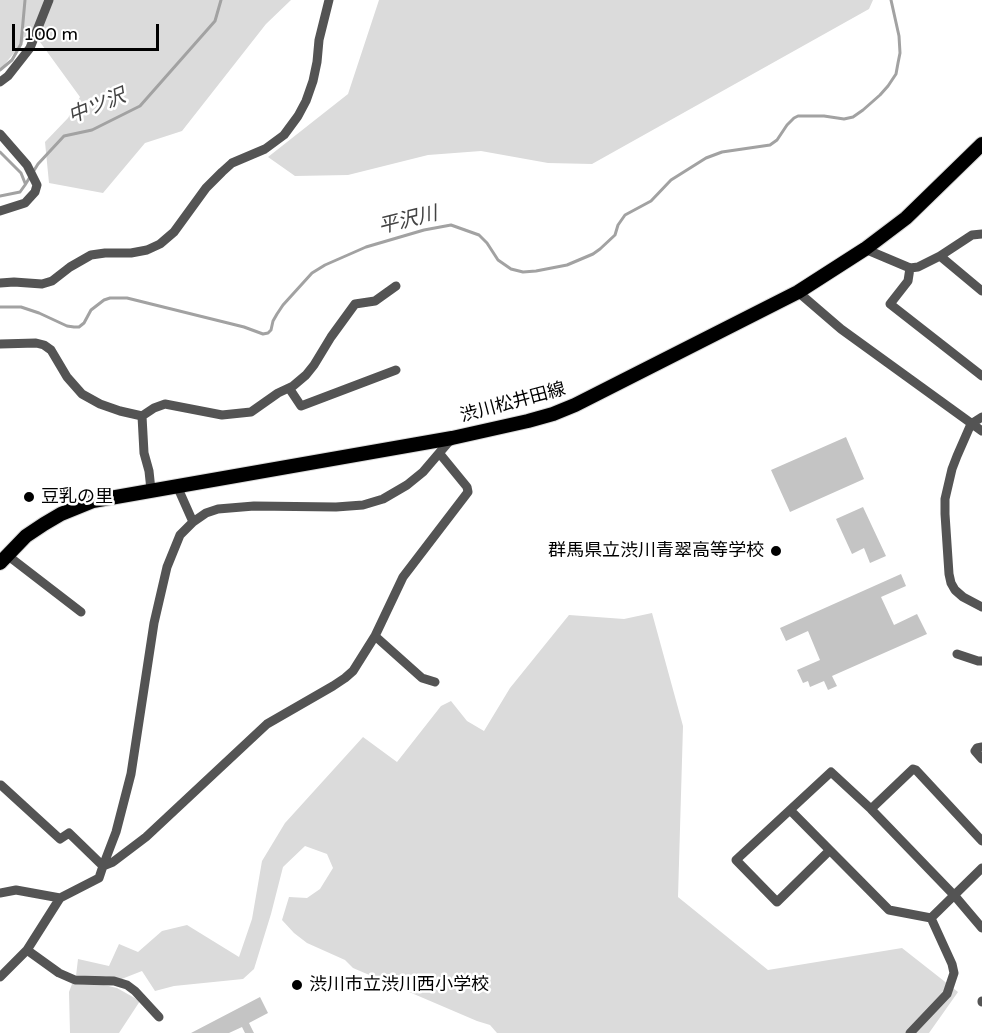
<!DOCTYPE html>
<html>
<head>
<meta charset="utf-8">
<style>
	body { margin:0 }
	#map { position:relative; width:982px; height:1033px; overflow:hidden; background:#fff; font-family:"Varela Round",sans-serif }
	canvas { display:block }
	.scale { position:absolute; left:12px; top:24px; width:147px; height:27px; box-sizing:border-box; border:3px solid #000; border-top:0; padding-left:8px; font-size:18px; line-height:21px; white-space:nowrap; color:#000; -webkit-text-stroke:4px #fff; paint-order:stroke }
</style>
</head>
<body>
<div id="map">
<canvas width="982" height="1033"></canvas>
<div class="scale">100 m</div>
</div>
<script>
const c = document.querySelector('canvas').getContext('2d');
c.lineJoin = 'round';
function paint(path, color) { c.fillStyle = color; c.fill(path, 'evenodd'); }
const shape = rows => new Path2D(rows.map(r => 'M' + r).join(''));
function stroke(path, color, width, dash) { c.strokeStyle = color; c.lineWidth = width; c.lineCap = dash ? 'butt' : 'round'; c.setLineDash(dash || []); c.stroke(path); }
function drawText(font, color, halo, rows, align = 'center') {
  c.font = font + ' "Varela Round","Noto Sans JP",sans-serif'; c.lineWidth = 5; c.setLineDash([]); c.textBaseline = 'middle'; c.strokeStyle = halo; c.fillStyle = color; for (const [text, x, y, turn = 0] of rows) {
    c.save(); c.translate(x, y); c.rotate((+turn || 0) * Math.PI / 180); c.textAlign = isNaN(turn) ? turn : align; if (halo) c.strokeText(text, 0, 0); c.fillText(text, 0, 0); c.restore();
  }
}
paint(shape([
	[0,0,291,0,266,24,182,131,145,143,103,193,49,183,45,142,68,118,80,97,32,31,0,70],
	[379,0,873,0,869,9,592,164,548,163,481,151,428,155,348,175,295,176,268,157,348,94],
	[652,613,683,726,678,897,768,970,902,948,958,992,929,1033,497,1033,490,1025,477,1021,353,968,345,960,307,943,294,933,282,920,289,897,307,898,320,889,333,868,327,854,305,846,283,867,271,914,254,969,243,979,174,986,155,991,142,971,119,980,106,976,88,978,76,976,78,959,109,966,119,944,138,952,162,931,187,925,239,957,252,919,262,861,285,823,363,737,397,762,441,706,451,701,467,721,484,731,510,688,569,615,624,619],
	[72,984,83,985,104,985,117,988,140,1001,119,1033,70,1033,69,992]
]), '#dbdbdb');
stroke(shape([
	[0,70,12,60,21,44,25,0],
	[0,152,21,173,25,183],
	[0,196,20,192,25,185,38,164,64,136,92,130,140,106,215,21,221,0],
	[0,307,21,307,39,313,67,326,74,327,79,327,84,323,91,310,104,300,110,298,127,298,244,327,263,334,268,333,271,330,273,321,277,314,283,305,312,273,325,265,366,247,424,230,451,225,479,235,487,243,498,260,511,269,523,272,536,271,567,265,593,254,600,249,615,235,618,225,625,215,651,201,671,180,706,158,722,152,770,145,777,140,787,125,794,118,798,116,824,116,844,119,853,117,863,110,880,95,888,86,896,74,898,63,900,53,899,36,891,0]
]), '#a2a2a2', 3);
paint(shape([
	[846,437,864,479,790,512,771,470],
	[863,507,886,556,870,563,864,548,852,554,836,519],
	[901,574,906,586,881,597,894,625,917,614,927,634,832,676,837,686,828,690,824,681,810,687,808,681,803,683,797,670,820,660,808,631,786,641,780,628],
	[260,997,268,1013,249,1023,254,1033,245,1033,242,1027,229,1033,191,1033]
]), '#c4c4c4');
const primary = shape([
	[0,563,26,536,44,524,61,514,93,501,452,438,528,421,553,414,575,405,798,292,865,249,906,218,982,144]
]);
stroke(primary, '#dbdbdb', 16);
stroke(shape([
	[0,82,8,76,30,48,49,0],
	[0,134,27,165,37,185,35,192,25,203,0,211],
	[865,249,910,268,918,267,940,256,972,235,982,234],
	[940,256,982,291],
	[910,268,908,281,890,304,982,376],
	[0,283,14,282,42,284,52,281,70,267,91,255,105,253,131,253,147,250,160,244,174,232,206,188,222,172,232,163,265,149,284,135,298,116,306,101,313,81,317,62,319,40,329,0],
	[798,292,841,329,982,431],
	[0,344,36,343,44,345,51,350,67,377,82,394,100,404,120,411,142,416,144,453,149,471,151,490],
	[289,388,301,406,396,370],
	[142,416,154,408,165,404,222,415,251,412,278,393,293,386,306,375,314,365,331,337,355,304,375,301,396,286],
	[982,417,971,424,957,456,952,469,945,499,945,514,949,574,951,583,955,590,963,597,982,607],
	[177,486,193,522],
	[7,555,81,612],
	[375,636,422,678,435,682],
	[957,654,978,661,982,661],
	[982,747,977,748,975,751,982,759],
	[1,785,60,839,69,833,103,866,116,832,131,774,154,623,167,567,180,535,193,522,206,513,218,509,254,506,336,507,363,505,383,499,407,485,423,472,452,438],
	[871,809,913,769,916,770,982,841],
	[790,810,889,910,931,918],
	[829,851,777,902,736,860,831,772,871,809,954,895,982,928],
	[0,893,16,890,60,898],
	[27,950,59,973,75,980,114,981,127,985,135,991,159,1017],
	[0,977,27,950,60,898,99,878,103,866,113,862,146,837,267,724,333,686,345,678,353,671,375,636,403,577,468,492,467,487,440,454],
	[982,1001,982,1002],
	[910,1033,947,994,954,973,952,964,931,918,982,868]
]), '#545454', 9);
stroke(primary, '#000', 14);
for (const [x, y, r, color] of [
	[29,497,6,"#000"],
	[776,551,6,"#000"],
	[297,985,6,"#000"]
]) { const dot = new Path2D(); dot.arc(x, y, r, 0, 2 * Math.PI); c.fillStyle = color; c.fill(dot); stroke(dot, '#fff', 2); }
drawText('18px', '#000', '#fff', [
	["渋川松井田線",513,403,-15]
]);
drawText('18px', '#000', '#fff', [
	["豆乳の里",41,497],
	["群馬県立渋川青翠高等学校",764,551,"right"],
	["渋川市立渋川西小学校",309,985]
], 'left');
drawText('italic 20px', '#434343', '#fff', [
	["中ツ沢",97,107,-22],
	["平沢川",408,221,-14]
]);
</script>
</body>
</html>
